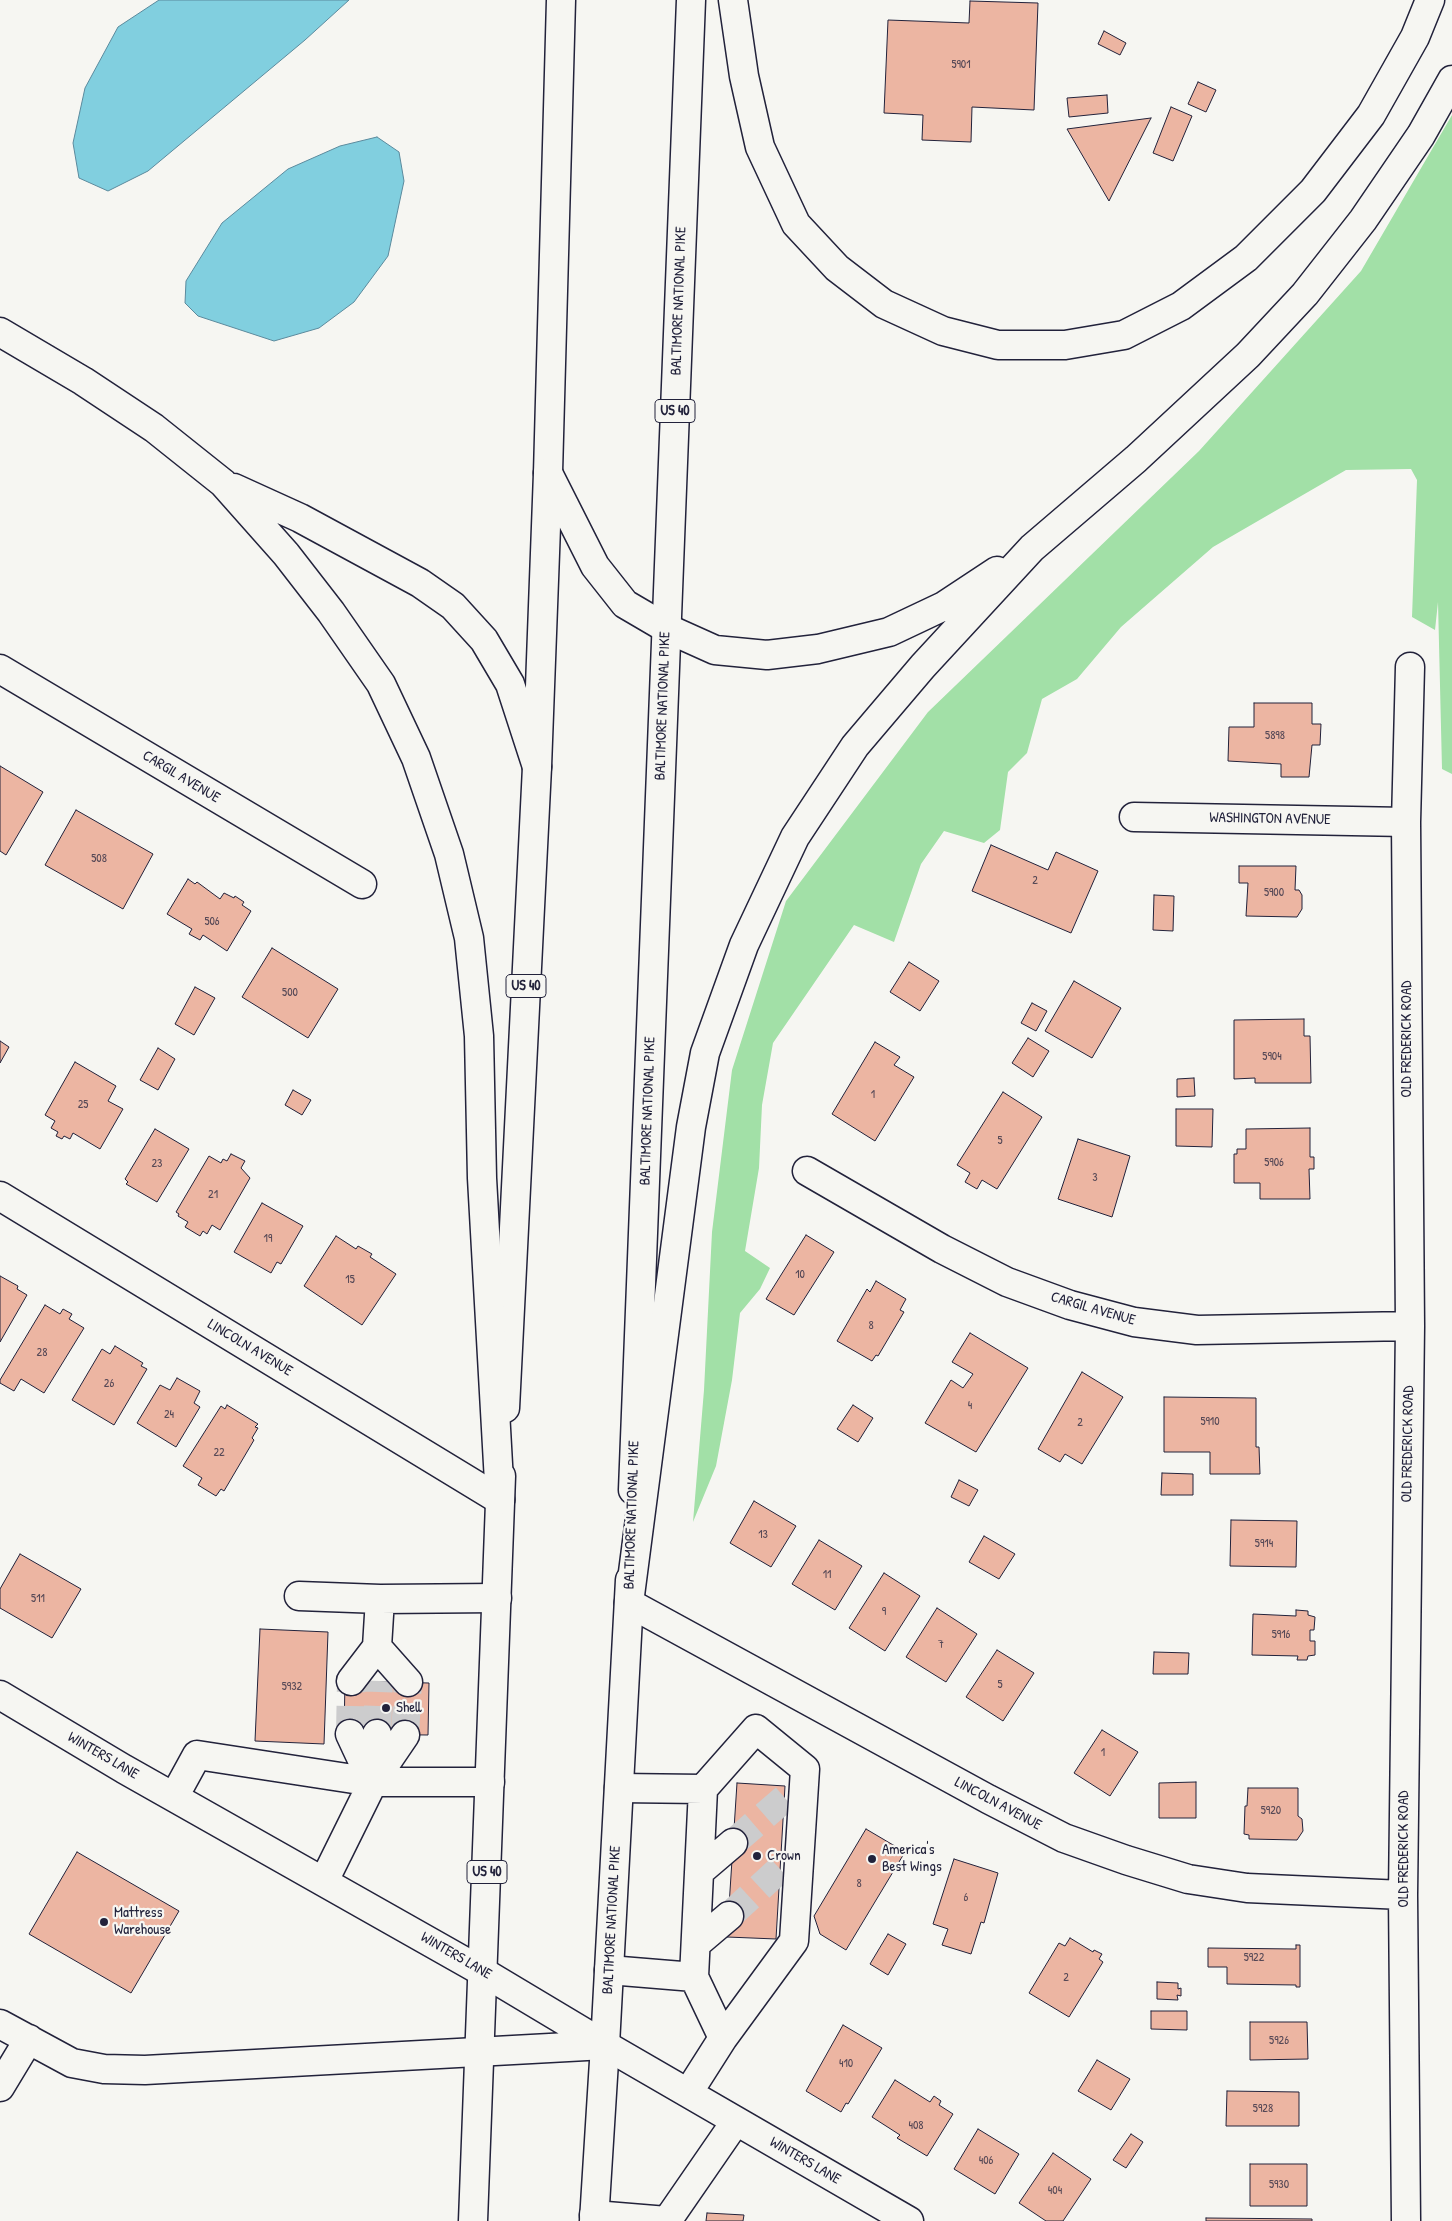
<!DOCTYPE html>
<html>
<head>
<meta charset="utf-8">
<style>
	body { margin:0 }
	canvas { display:block; background:#f6f6f2 }
</style>
</head>
<body>
<canvas width="1452" height="2221"></canvas>
<script>
const c = document.querySelector('canvas').getContext('2d');
c.lineJoin = 'round';
function paint(path, color) { c.fillStyle = color; c.fill(path, 'evenodd'); }
const shape = rows => new Path2D(rows.map(r => 'M' + r).join(''));
function stroke(path, color, width, dash) { c.strokeStyle = color; c.lineWidth = width; c.lineCap = dash ? 'butt' : 'round'; c.setLineDash(dash || []); c.stroke(path); }
function drawText(font, color, halo, rows, align = 'center') {
  c.font = font + ' "Patrick Hand",sans-serif'; c.lineWidth = 4.5; c.setLineDash([]); c.textBaseline = 'middle'; c.strokeStyle = halo; c.fillStyle = color; for (const [text, x, y, turn = 0] of rows) {
    c.save(); c.translate(x, y); c.rotate((+turn || 0) * Math.PI / 180); c.textAlign = isNaN(turn) ? turn : align; if (halo) c.strokeText(text, 0, 0); c.fillText(text, 0, 0); c.restore();
  }
}
paint(shape([
	[1452,115,1452,774,1442,769,1438,602,1435,630,1412,617,1417,480,1411,469,1346,470,1213,547,1121,627,1077,679,1042,699,1027,753,1008,772,1000,830,984,843,944,831,921,864,894,942,854,925,773,1043,762,1105,759,1168,745,1251,770,1268,760,1289,740,1313,732,1380,716,1466,693,1522,704,1390,712,1232,732,1070,786,901,928,712,1199,451,1361,271]
]), '#a2e0a7');
const water = shape([
	[159,0,349,0,305,40,148,171,108,191,79,178,73,143,85,88,118,27,159,0],
	[377,137,399,152,404,181,388,256,354,302,319,328,274,341,198,316,185,303,186,281,222,223,288,169,340,146,377,137]
]);
paint(water, '#81cfdf');
stroke(water, '#5b8a9d', 1);
const building = shape([
	[970,1,1038,3,1034,110,972,107,971,142,922,140,923,115,884,113,888,20,969,23,970,1],
	[1104,31,1126,43,1120,55,1098,44,1104,31],
	[1198,82,1216,90,1206,112,1188,104,1198,82],
	[1107,95,1108,113,1069,117,1067,98,1107,95],
	[1171,107,1192,116,1173,161,1153,153,1171,107],
	[1151,118,1109,201,1067,129,1151,118],
	[1254,703,1312,703,1312,724,1321,724,1320,745,1312,745,1309,777,1281,777,1281,764,1228,761,1229,727,1254,727,1254,703],
	[0,766,43,792,6,855,0,851,0,766],
	[76,810,153,854,123,909,45,865,76,810],
	[991,845,1048,870,1056,852,1098,871,1071,933,972,891,991,845],
	[1239,866,1296,866,1295,890,1299,890,1302,895,1302,909,1297,917,1246,916,1248,883,1239,883,1239,866],
	[188,879,195,884,197,882,220,899,224,893,234,898,235,896,244,902,242,905,251,911,227,951,203,935,200,940,189,934,192,929,167,914,188,879],
	[1154,895,1174,896,1173,931,1153,930,1154,895],
	[272,948,338,989,308,1038,242,997,272,948],
	[909,962,939,981,920,1011,890,992,909,962],
	[1074,981,1121,1008,1092,1058,1045,1031,1074,981],
	[195,987,215,998,194,1035,175,1024,195,987],
	[1032,1003,1047,1011,1036,1031,1021,1023,1032,1003],
	[1304,1019,1304,1036,1310,1036,1311,1083,1255,1083,1255,1078,1234,1079,1234,1020,1304,1019],
	[1028,1038,1049,1051,1033,1077,1012,1063,1028,1038],
	[0,1041,9,1047,0,1063,0,1041],
	[875,1042,900,1057,894,1065,914,1077,875,1141,832,1114,875,1042],
	[158,1048,175,1059,158,1090,140,1080,158,1048],
	[75,1062,116,1086,108,1101,123,1109,100,1149,73,1133,70,1139,64,1136,62,1139,56,1136,58,1132,51,1128,55,1121,45,1115,75,1062],
	[1194,1078,1195,1096,1177,1097,1177,1079,1194,1078],
	[293,1090,311,1100,302,1115,285,1105,293,1090],
	[1003,1092,1042,1117,997,1189,982,1180,977,1189,965,1182,970,1173,957,1165,1003,1092],
	[1176,1109,1213,1109,1212,1147,1176,1146,1176,1109],
	[1310,1128,1310,1157,1314,1157,1314,1169,1309,1169,1310,1199,1260,1199,1260,1183,1234,1183,1234,1154,1237,1154,1237,1149,1246,1149,1246,1129,1310,1128],
	[155,1129,189,1149,157,1202,126,1184,128,1182,125,1179,155,1129],
	[1078,1139,1130,1156,1112,1217,1058,1199,1078,1139],
	[231,1154,245,1161,241,1168,250,1178,220,1230,212,1225,207,1234,203,1231,200,1236,185,1227,188,1222,178,1216,179,1214,176,1212,209,1156,221,1163,223,1159,227,1161,231,1154],
	[262,1203,303,1226,281,1264,277,1262,271,1273,234,1252,262,1203],
	[806,1235,834,1252,794,1315,766,1299,806,1235],
	[336,1236,356,1249,358,1246,372,1254,370,1257,396,1274,362,1325,304,1286,336,1236],
	[0,1276,18,1286,17,1289,27,1295,0,1342,0,1276],
	[876,1281,906,1299,900,1310,904,1312,878,1356,876,1355,872,1361,837,1341,867,1289,870,1292,876,1281],
	[45,1305,60,1314,63,1309,72,1314,69,1319,84,1328,44,1393,21,1379,14,1391,0,1383,0,1380,45,1305],
	[970,1333,1028,1368,976,1452,925,1423,951,1380,963,1388,973,1374,952,1362,970,1333],
	[115,1346,143,1363,141,1366,147,1369,114,1425,72,1400,102,1349,110,1354,115,1346],
	[1082,1372,1123,1397,1082,1464,1065,1454,1060,1462,1038,1449,1082,1372],
	[177,1378,200,1391,194,1403,200,1407,176,1447,137,1423,160,1385,170,1390,177,1378],
	[1164,1397,1256,1398,1256,1447,1259,1447,1260,1474,1210,1474,1210,1452,1164,1452,1164,1397],
	[227,1405,258,1424,255,1427,258,1428,252,1438,254,1440,224,1491,221,1489,216,1496,198,1485,202,1478,183,1466,221,1406,225,1409,227,1405],
	[853,1405,873,1418,858,1442,837,1429,853,1405],
	[1162,1473,1193,1474,1193,1495,1161,1495,1162,1473],
	[959,1480,978,1490,969,1506,951,1497,959,1480],
	[754,1501,796,1526,771,1567,730,1543,754,1501],
	[1231,1520,1297,1521,1296,1567,1230,1566,1231,1520],
	[984,1536,1015,1554,999,1579,969,1562,984,1536],
	[819,1540,862,1566,835,1610,792,1584,819,1540],
	[20,1554,81,1589,52,1638,0,1608,0,1589,20,1554],
	[884,1573,920,1596,885,1651,849,1628,884,1573],
	[937,1608,977,1634,946,1682,906,1657,937,1608],
	[1296,1610,1308,1611,1308,1615,1315,1617,1314,1630,1310,1630,1310,1641,1315,1641,1315,1655,1308,1656,1307,1660,1297,1660,1298,1656,1252,1655,1253,1614,1296,1616,1296,1610],
	[260,1629,328,1632,324,1744,255,1741,260,1629],
	[997,1650,1034,1673,1003,1721,966,1697,997,1650],
	[1154,1652,1189,1653,1188,1674,1153,1674,1154,1652],
	[345,1681,429,1683,428,1735,344,1734,345,1681],
	[1102,1730,1138,1752,1110,1796,1074,1773,1102,1730],
	[1196,1782,1196,1818,1159,1818,1159,1783,1196,1782],
	[737,1783,785,1786,776,1939,727,1937,737,1783],
	[1248,1788,1298,1788,1298,1816,1302,1819,1303,1831,1297,1840,1249,1839,1249,1835,1244,1834,1245,1806,1247,1806,1248,1788],
	[866,1829,905,1852,846,1950,820,1934,814,1916,866,1829],
	[77,1852,179,1911,131,1993,29,1934,77,1852],
	[954,1859,998,1873,984,1923,981,1922,971,1954,942,1945,948,1929,933,1924,954,1859],
	[888,1934,906,1944,888,1975,870,1964,888,1934],
	[1070,1938,1093,1952,1094,1950,1102,1954,1099,1959,1103,1962,1069,2017,1029,1993,1059,1943,1065,1946,1070,1938],
	[1296,1945,1300,1945,1300,1987,1296,1987,1296,1985,1227,1984,1227,1967,1208,1967,1208,1948,1296,1949,1296,1945],
	[1157,1982,1178,1983,1178,1989,1181,1988,1181,1996,1177,1995,1178,2000,1157,1999,1157,1982],
	[1151,2011,1187,2011,1187,2030,1151,2029,1151,2011],
	[1250,2022,1307,2022,1308,2059,1250,2060,1250,2022],
	[843,2025,882,2048,848,2104,846,2103,841,2112,806,2091,843,2025],
	[1097,2060,1130,2079,1111,2110,1078,2091,1097,2060],
	[895,2080,930,2102,934,2096,941,2101,939,2105,953,2114,927,2156,897,2138,900,2135,872,2117,895,2080],
	[1227,2091,1299,2092,1299,2126,1226,2126,1227,2091],
	[978,2129,1019,2154,995,2194,954,2169,978,2129],
	[1131,2134,1143,2142,1126,2168,1113,2160,1131,2134],
	[1053,2153,1091,2179,1063,2221,1046,2221,1019,2203,1053,2153],
	[1250,2164,1307,2164,1307,2206,1250,2206,1250,2164],
	[707,2213,744,2215,743,2221,706,2221,707,2213],
	[1206,2218,1312,2219,1312,2221,1206,2221,1206,2218]
]);
paint(building, '#ecb5a2');
stroke(building, '#22223b', 1);
stroke(shape([
	[350,1734,351,1681],
	[377,1734,379,1681],
	[405,1735,408,1682],
	[733,1843,785,1798],
	[729,1916,780,1869]
]), '#cccccd', 28, [28, 14]);
const minor = shape([
	[0,669,362,884],
	[1134,817,1406,822],
	[807,1171,942,1249,1007,1282,1070,1305,1134,1322,1197,1330,1410,1326],
	[0,1196,500,1500],
	[299,1596,380,1599],
	[629,1603,988,1799,1064,1838,1126,1860,1188,1879,1247,1888,1403,1895],
	[351,1681,377,1647],
	[408,1682,377,1647,380,1599,497,1598],
	[0,1695,124,1769,483,1972,605,2045,909,2221],
	[350,1734,372,1781],
	[405,1735,373,1782,490,1782],
	[703,1789,756,1729,805,1769,794,1941,723,2038],
	[174,1797,197,1755,373,1782],
	[699,1872,733,1843],
	[324,1881,373,1782,377,1734],
	[696,1944,729,1916],
	[609,1970,694,1977,703,1789,619,1788],
	[0,2024,72,2063,104,2069,145,2070,605,2045],
	[0,2087,29,2039],
	[688,2093,723,2038,694,1977],
	[594,2215,667,2221],
	[667,2221,736,2121],
	[1406,2221,1403,1895,1410,1326,1406,822,1410,667]
]);
const major = shape([
	[505,1408,537,767,548,473,561,0],
	[633,1490,691,0],
	[473,2221,501,1476],
	[594,2221,605,2045,630,1580]
]);
const highway = shape([
	[733,0,744,76,760,147,796,224,837,268,884,304,943,331,998,345,1065,345,1124,335,1181,306,1246,258,1313,191,1371,115,1415,37,1430,0],
	[0,332,83,381,154,428,223,483,286,554,331,612,381,684,416,758,449,854,469,938,479,1036,482,1178,500,1500],
	[548,473,595,566,625,604,666,628,715,650,767,655,818,649,889,632,944,606,997,571],
	[234,488,300,518,420,583,453,606,484,640,510,684,537,767],
	[629,1603,691,1127,705,1053,744,945,795,837,855,746,923,666,1032,548,1136,459,1248,355,1305,294,1363,220,1421,135,1452,80]
]);
stroke(minor, '#22223b', 31);
stroke(major, '#22223b', 31);
stroke(highway, '#22223b', 31);
stroke(minor, '#f6f6f2', 28);
stroke(major, '#f6f6f2', 28);
stroke(highway, '#f6f6f2', 28);
for (const [x, y, r, color] of [
	[386,1708,5,"#22223b"],
	[757,1856,5,"#22223b"],
	[872,1859,5,"#22223b"],
	[104,1922,5,"#22223b"]
]) { const dot = new Path2D(); dot.arc(x, y, r, 0, 2 * Math.PI); c.fillStyle = color; c.fill(dot); stroke(dot, '#f6f6f2', 2); }
drawText('12px', '#544755', null, [
	["5901",961,65],
	["5898",1275,736],
	["508",99,859],
	["2",1035,881],
	["5900",1274,893],
	["506",212,922],
	["500",290,993],
	["5904",1272,1057],
	["1",873,1095],
	["25",83,1105],
	["5",1000,1141],
	["5906",1274,1163],
	["23",157,1164],
	["3",1095,1178],
	["21",213,1195],
	["19",268,1239],
	["10",800,1275],
	["15",350,1280],
	["8",871,1326],
	["28",42,1353],
	["26",109,1384],
	["4",970,1406],
	["24",169,1415],
	["5910",1210,1422],
	["2",1080,1423],
	["22",219,1453],
	["13",763,1535],
	["5914",1264,1544],
	["11",827,1575],
	["511",38,1599],
	["9",884,1612],
	["5916",1281,1635],
	["7",941,1645],
	["5",1000,1685],
	["5932",292,1687],
	["1",1103,1753],
	["5920",1271,1811],
	["8",859,1884],
	["6",966,1898],
	["5922",1254,1958],
	["2",1066,1978],
	["5926",1279,2041],
	["410",846,2064],
	["5928",1263,2109],
	["408",916,2126],
	["406",986,2161],
	["5930",1279,2185],
	["404",1055,2191]
]);
for (const [x, y, w] of [
	[675,411,40],
	[526,986,40],
	[487,1872,40]
]) { const box = new Path2D(); box.roundRect(x - w / 2, y - 11.5, w, 23, 4); c.fillStyle = '#f6f6f2'; c.fill(box); stroke(box, '#22223b', 1); }
drawText('bold 14px', '#22223b', null, [
	["US 40",675,411],
	["US 40",526,986],
	["US 40",487,1872]
]);
drawText('15px', '#22223b', '#f6f6f2', [
	["BALTIMORE NATIONAL PIKE",679,301,-88],
	["BALTIMORE NATIONAL PIKE",663,706,-88],
	["CARGIL AVENUE",181,777,31],
	["WASHINGTON AVENUE",1270,819,1],
	["OLD FREDERICK ROAD",1407,1039,-90],
	["BALTIMORE NATIONAL PIKE",648,1111,-88],
	["CARGIL AVENUE",1093,1309,16],
	["LINCOLN AVENUE",250,1348,31],
	["OLD FREDERICK ROAD",1408,1444,-89],
	["BALTIMORE NATIONAL PIKE",632,1515,-88],
	["WINTERS LANE",103,1756,30],
	["LINCOLN AVENUE",998,1804,28],
	["OLD FREDERICK ROAD",1404,1849,-90],
	["BALTIMORE NATIONAL PIKE",612,1920,-87],
	["WINTERS LANE",456,1956,30],
	["WINTERS LANE",805,2161,30]
]);
drawText('15px', '#22223b', '#f6f6f2', [
	["Shell",396,1708],
	["America's",882,1850],
	["Best Wings",882,1867],
	["Crown",767,1856],
	["Mattress",114,1913],
	["Warehouse",114,1930]
], 'left');
</script>
</body>
</html>
